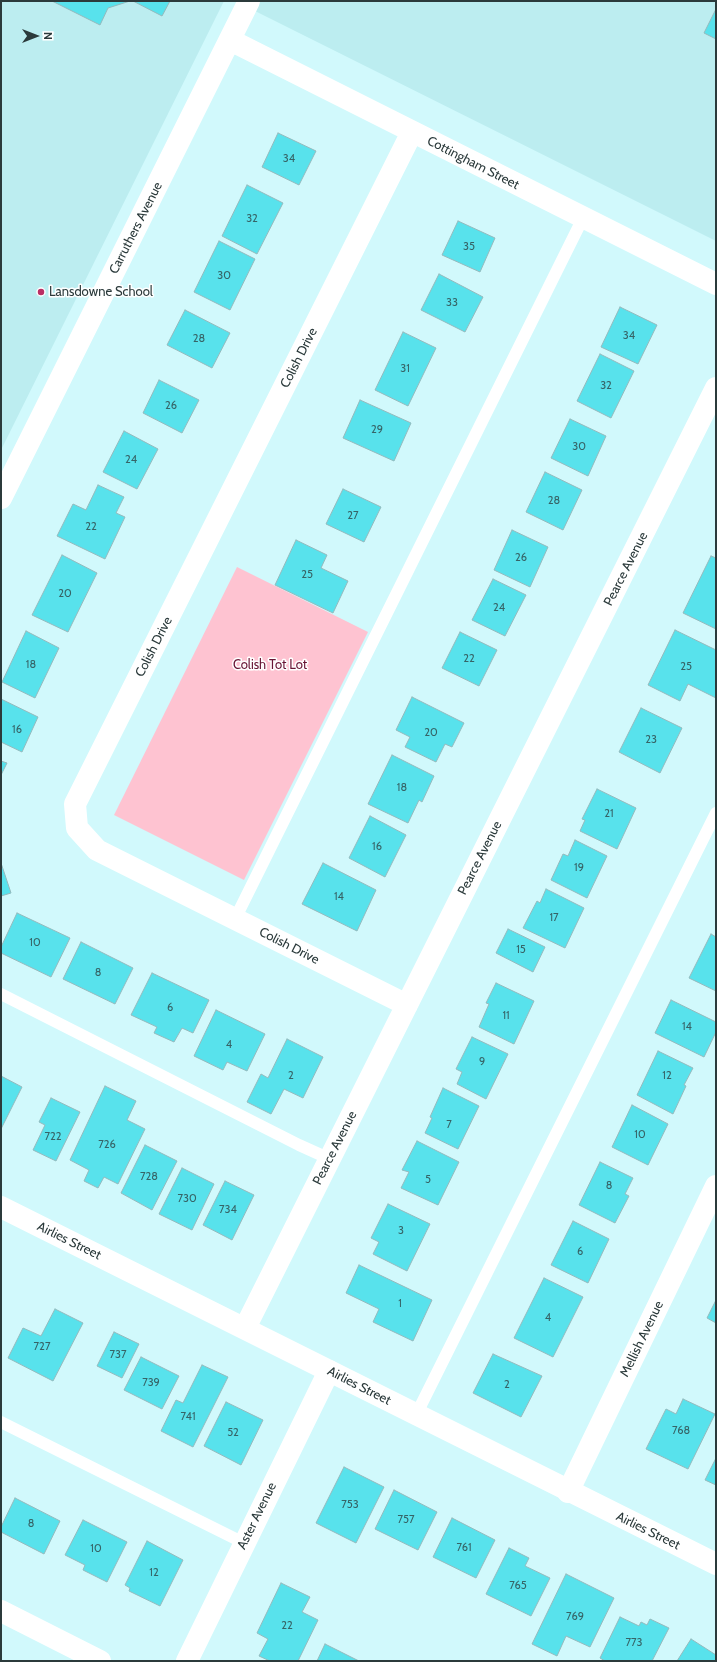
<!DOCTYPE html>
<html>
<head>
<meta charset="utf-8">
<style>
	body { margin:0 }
	#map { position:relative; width:717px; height:1662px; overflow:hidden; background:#d1f9fc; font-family:Cabin,sans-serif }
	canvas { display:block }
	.frame { position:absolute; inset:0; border:2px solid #2b3a3b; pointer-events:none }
	.north { position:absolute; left:16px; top:16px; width:40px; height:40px; -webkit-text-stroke:3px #fff; paint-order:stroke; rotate:90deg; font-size:11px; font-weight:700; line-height:16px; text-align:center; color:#2b3a3b }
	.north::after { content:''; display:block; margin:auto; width:14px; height:18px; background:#2b3a3b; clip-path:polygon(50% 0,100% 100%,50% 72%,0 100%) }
</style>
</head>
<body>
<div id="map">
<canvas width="717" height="1662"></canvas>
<div class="frame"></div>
<div class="north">N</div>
</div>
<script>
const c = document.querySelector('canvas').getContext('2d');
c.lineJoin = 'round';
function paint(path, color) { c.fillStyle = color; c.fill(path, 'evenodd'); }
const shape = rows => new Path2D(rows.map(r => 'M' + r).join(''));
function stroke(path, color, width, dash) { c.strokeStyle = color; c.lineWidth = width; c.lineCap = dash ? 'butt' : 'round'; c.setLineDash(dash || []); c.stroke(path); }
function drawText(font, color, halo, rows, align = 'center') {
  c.font = font + ' Cabin,sans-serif'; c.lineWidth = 3; c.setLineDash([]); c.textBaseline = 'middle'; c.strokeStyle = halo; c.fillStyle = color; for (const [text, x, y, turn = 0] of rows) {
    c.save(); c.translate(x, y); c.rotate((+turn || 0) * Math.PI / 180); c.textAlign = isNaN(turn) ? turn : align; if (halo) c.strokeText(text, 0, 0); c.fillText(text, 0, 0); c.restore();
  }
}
paint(shape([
	[1,1,224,1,1,450],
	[260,1,716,1,716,241,255,11]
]), '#bcedf0');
paint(shape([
	[237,567,368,632,244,880,114,815]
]), '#fec3d1');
const building = shape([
	[52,1,130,1,108,8,100,25,52,1],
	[133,1,170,1,162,16,133,1],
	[716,9,716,39,704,33,716,9],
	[278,133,316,151,299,185,262,167,278,133],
	[247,185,283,203,257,254,222,236,247,185],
	[458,221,495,238,480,272,442,255,458,221],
	[219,241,255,259,230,310,194,292,219,241],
	[439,274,483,297,465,332,421,310,439,274],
	[620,307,657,325,638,364,601,347,620,307],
	[185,310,230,333,212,368,167,345,185,310],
	[403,332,436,348,408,406,375,390,403,332],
	[600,354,634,371,611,418,577,401,600,354],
	[159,380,199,400,182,433,143,413,159,380],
	[360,400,411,423,394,461,343,438,360,400],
	[570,419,606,436,588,476,551,458,570,419],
	[124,431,158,449,137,489,103,472,124,431],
	[545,472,582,490,563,530,526,512,545,472],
	[98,485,124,497,116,513,125,517,105,559,57,536,73,504,86,510,98,485],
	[343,489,381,507,364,542,326,524,343,489],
	[512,530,548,547,530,587,494,570,512,530],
	[296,540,327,555,321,568,348,581,333,613,275,585,296,540],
	[62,555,97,573,68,632,32,615,62,555],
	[711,556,716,558,716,629,683,613,711,556],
	[493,579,526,595,505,636,472,620,493,579],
	[675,630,716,650,716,698,688,684,680,701,648,685,675,630],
	[26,631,59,648,35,698,2,682,26,631],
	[460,632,497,650,479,686,442,668,460,632],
	[412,697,464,723,452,747,445,744,436,762,405,747,410,737,396,730,412,697],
	[1,699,38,717,22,752,1,742,1,699],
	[641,708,682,728,660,773,619,752,641,708],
	[392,755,434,776,422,802,419,800,408,823,368,804,392,755],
	[1,761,7,763,1,775,1,761],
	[597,789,636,808,617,849,580,831,585,820,582,819,597,789],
	[370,816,406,835,385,877,349,858,370,816],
	[575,840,607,856,587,898,551,880,563,854,568,856,575,840],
	[1,863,11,893,1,896,1,863],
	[323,863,376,890,357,931,302,904,323,863],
	[546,889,584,908,565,948,523,928,537,901,540,903,546,889],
	[17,913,70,938,51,977,1,953,1,947,17,913],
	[508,929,545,947,533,972,496,953,508,929],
	[711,934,716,937,716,991,689,978,711,934],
	[81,942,133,968,115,1004,63,979,81,942],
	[152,973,209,1000,193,1033,182,1028,174,1042,154,1033,157,1027,131,1015,152,973],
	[496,983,534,1001,514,1044,479,1027,489,1004,486,1003,496,983],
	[671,1000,716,1022,716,1032,704,1057,655,1033,671,1000],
	[216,1010,265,1034,247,1071,227,1062,223,1070,194,1056,216,1010],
	[472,1037,508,1054,486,1099,457,1084,462,1072,456,1069,472,1037],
	[287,1039,323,1057,303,1098,284,1089,271,1114,247,1102,261,1074,268,1078,287,1039],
	[658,1051,693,1068,684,1085,686,1086,673,1114,637,1095,658,1051],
	[1,1076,22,1087,1,1129,1,1076],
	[105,1086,136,1101,127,1120,145,1129,118,1184,104,1177,98,1188,84,1181,89,1170,70,1160,105,1086],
	[443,1088,479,1106,458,1149,425,1133,432,1118,430,1117,443,1088],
	[51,1098,80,1112,56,1161,33,1150,45,1125,39,1122,51,1098],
	[632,1105,668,1124,648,1165,612,1147,632,1105],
	[417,1141,459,1162,438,1205,401,1188,409,1172,402,1170,417,1141],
	[145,1145,177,1161,152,1210,121,1193,145,1145],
	[600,1162,633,1178,625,1194,629,1196,615,1223,579,1205,600,1162],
	[182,1168,214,1184,192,1230,159,1214,182,1168],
	[225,1181,254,1195,232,1240,203,1225,225,1181],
	[388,1204,430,1224,407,1271,373,1254,379,1242,371,1238,388,1204],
	[573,1221,609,1239,588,1283,551,1265,573,1221],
	[359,1265,432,1300,413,1341,373,1322,379,1309,346,1293,359,1265],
	[544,1278,583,1297,553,1357,514,1338,544,1278],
	[716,1300,716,1323,707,1318,716,1300],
	[55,1309,83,1323,53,1381,8,1358,23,1328,41,1336,55,1309],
	[114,1332,139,1344,122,1378,97,1366,114,1332],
	[493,1354,542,1376,521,1417,473,1393,493,1354],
	[141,1357,179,1376,162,1409,124,1390,141,1357],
	[202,1365,228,1377,193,1447,161,1431,176,1400,183,1403,202,1365],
	[683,1399,715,1414,688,1469,646,1449,666,1409,676,1414,683,1399],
	[226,1402,263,1420,241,1465,204,1446,226,1402],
	[716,1458,716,1485,705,1480,716,1458],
	[344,1467,384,1487,356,1543,316,1523,344,1467],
	[394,1490,437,1512,418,1550,375,1529,394,1490],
	[15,1498,60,1521,44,1554,1,1532,1,1527,15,1498],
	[452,1518,495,1540,476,1578,433,1557,452,1518],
	[83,1520,127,1542,107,1582,83,1570,85,1565,65,1555,83,1520],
	[147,1541,183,1560,160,1606,129,1591,130,1588,125,1585,147,1541],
	[509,1548,529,1558,525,1566,550,1578,531,1616,486,1594,509,1548],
	[566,1574,614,1598,590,1647,566,1636,557,1656,532,1644,566,1574],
	[281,1583,310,1597,302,1612,318,1620,298,1661,270,1661,259,1656,268,1639,257,1633,281,1583],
	[620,1617,639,1626,641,1622,647,1625,650,1619,669,1628,652,1661,605,1661,600,1658,620,1617],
	[691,1639,716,1655,716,1661,677,1661,691,1639],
	[325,1644,359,1661,317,1661,325,1644]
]);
paint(building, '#58e2ec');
stroke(building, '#94babd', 1);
stroke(shape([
	[235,919,583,218],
	[1,994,299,1145,330,1159],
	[416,1415,716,813],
	[1,1422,244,1543]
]), '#fff', 12);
stroke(shape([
	[230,40,716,284],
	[1,498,249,1],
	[407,1005,97,850,77,828,75,804,412,132],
	[245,1328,716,388],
	[568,1492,716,1186],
	[1,1611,100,1661],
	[187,1661,329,1371]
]), '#fff', 22);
stroke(shape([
	[1,1207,716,1564]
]), '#fff', 22);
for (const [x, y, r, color] of [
	[41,292,4,"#bb2e64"]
]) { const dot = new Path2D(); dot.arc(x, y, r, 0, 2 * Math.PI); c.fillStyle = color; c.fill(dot); stroke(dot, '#fff', 1.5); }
drawText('11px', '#366467', null, [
	["34",289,159],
	["32",252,219],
	["35",469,247],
	["30",224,276],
	["33",452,303],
	["34",629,336],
	["28",199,339],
	["31",405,369],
	["32",606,386],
	["26",171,406],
	["29",377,430],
	["30",579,447],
	["24",131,460],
	["28",554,501],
	["27",353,516],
	["22",91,527],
	["26",521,558],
	["25",307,575],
	["20",65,594],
	["24",499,608],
	["22",469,659],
	["18",31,665],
	["25",686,667],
	["16",17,730],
	["20",431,733],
	["23",651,740],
	["18",402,788],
	["21",609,814],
	["16",377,847],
	["19",579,868],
	["14",339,897],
	["17",554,918],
	["10",35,943],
	["15",521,950],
	["8",98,973],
	["6",170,1008],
	["11",506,1016],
	["14",687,1027],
	["4",229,1045],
	["9",482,1062],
	["2",291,1076],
	["12",667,1076],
	["7",449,1125],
	["10",640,1135],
	["722",53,1137],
	["726",107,1145],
	["728",149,1177],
	["5",428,1180],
	["8",609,1186],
	["730",187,1199],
	["734",228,1210],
	["3",401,1231],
	["6",580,1252],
	["1",400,1304],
	["4",548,1318],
	["727",42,1347],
	["737",118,1355],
	["739",151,1383],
	["2",507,1385],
	["741",188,1417],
	["768",681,1431],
	["52",233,1433],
	["753",350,1505],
	["757",406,1520],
	["8",31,1524],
	["761",464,1548],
	["10",96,1549],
	["12",154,1573],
	["765",518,1586],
	["769",575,1617],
	["22",287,1626],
	["773",634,1643]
]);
drawText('13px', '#2b3a3b', '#fff', [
	["Cottingham Street",473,163,27],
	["Carruthers Avenue",136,228,-63],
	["Colish Drive",299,358,-63],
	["Pearce Avenue",626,569,-63],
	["Colish Drive",154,647,-63],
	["Pearce Avenue",480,858,-63],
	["Colish Drive",289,946,27],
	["Pearce Avenue",335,1148,-63],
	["Airlies Street",69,1241,26],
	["Mellish Avenue",642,1339,-64],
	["Airlies Street",359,1386,27],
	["Aster Avenue",257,1516,-64],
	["Airlies Street",648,1531,26]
]);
drawText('13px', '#2b3a3b', '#fff', [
	["Lansdowne School",49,292]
], 'left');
drawText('13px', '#681434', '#fff', [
	["Colish Tot Lot",270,665]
]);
</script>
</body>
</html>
